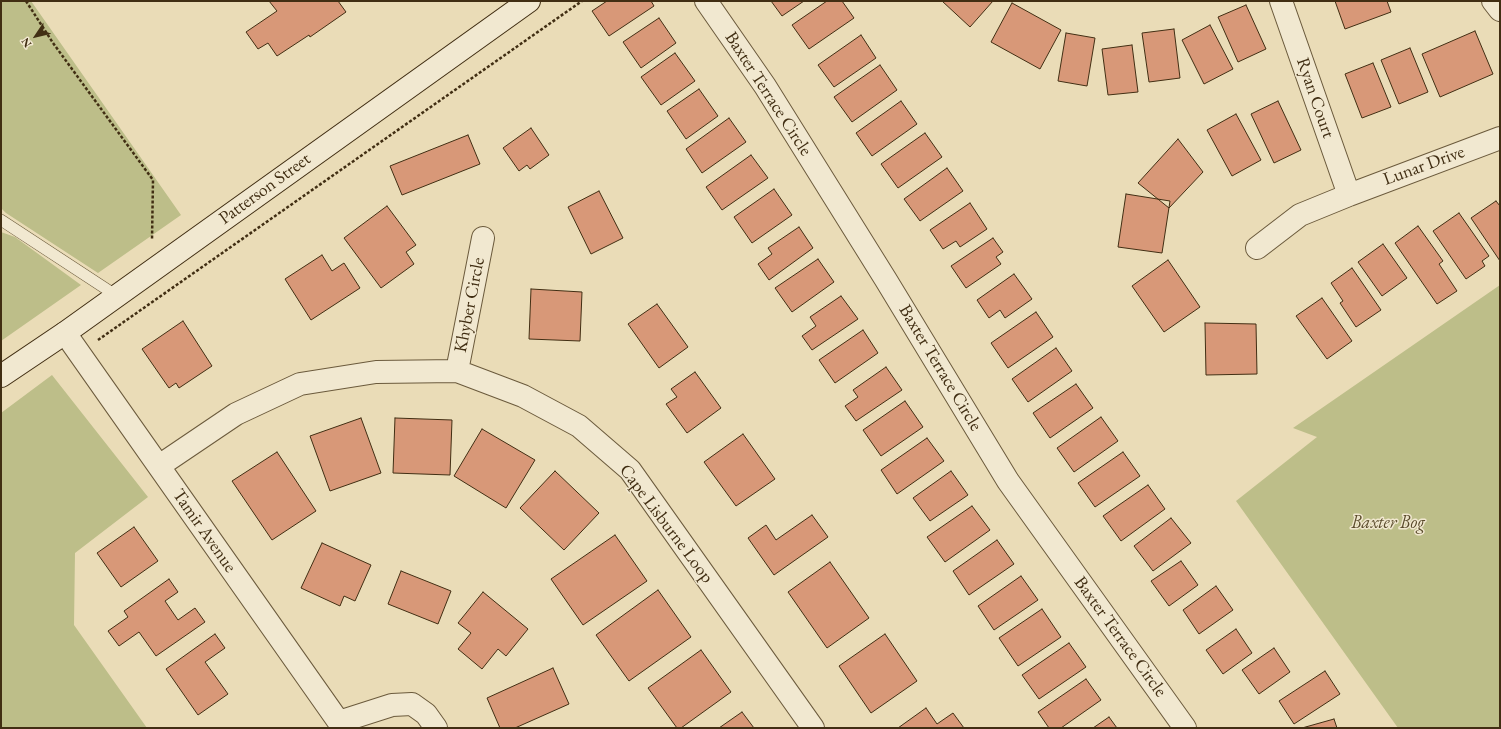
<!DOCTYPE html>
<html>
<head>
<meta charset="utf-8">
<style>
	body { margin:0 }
	#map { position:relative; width:1501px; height:729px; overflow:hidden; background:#eadcb7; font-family:"EB Garamond",serif }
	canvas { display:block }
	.frame { position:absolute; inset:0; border:2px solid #412e13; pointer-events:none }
	.north { position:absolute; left:16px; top:16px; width:40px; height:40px; -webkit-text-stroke:3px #f1e8d0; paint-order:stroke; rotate:235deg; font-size:11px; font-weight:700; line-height:16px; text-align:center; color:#412e13 }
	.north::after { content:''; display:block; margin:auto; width:14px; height:18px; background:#412e13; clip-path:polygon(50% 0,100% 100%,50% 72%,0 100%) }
</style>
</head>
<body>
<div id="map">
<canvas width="1501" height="729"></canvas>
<div class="frame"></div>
<div class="north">N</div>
</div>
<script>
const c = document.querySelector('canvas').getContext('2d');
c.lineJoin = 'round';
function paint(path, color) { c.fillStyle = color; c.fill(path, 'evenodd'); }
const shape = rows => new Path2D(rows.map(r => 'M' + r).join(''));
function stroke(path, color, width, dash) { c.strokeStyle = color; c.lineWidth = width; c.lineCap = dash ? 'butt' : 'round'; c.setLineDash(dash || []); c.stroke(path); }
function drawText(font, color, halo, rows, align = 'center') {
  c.font = font + ' "EB Garamond",serif'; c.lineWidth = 3; c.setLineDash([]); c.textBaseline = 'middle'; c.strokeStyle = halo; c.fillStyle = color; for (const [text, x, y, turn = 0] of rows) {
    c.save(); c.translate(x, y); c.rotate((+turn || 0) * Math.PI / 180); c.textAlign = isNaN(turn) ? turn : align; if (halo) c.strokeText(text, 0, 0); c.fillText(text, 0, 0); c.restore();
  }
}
paint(shape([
	[1,1,31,1,181,215,98,273,6,213,1,208],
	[1,232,15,237,81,285,1,341],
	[1500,285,1500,728,1398,728,1236,501,1317,437,1293,428],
	[52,375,148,497,75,553,74,625,147,728,1,728,1,413]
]), '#bdbe89');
const building = shape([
	[269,1,338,1,346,12,310,37,309,35,277,56,268,43,258,49,246,32,277,11,269,1],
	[607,1,651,1,654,6,609,36,592,11,607,1],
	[771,1,804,1,782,16,771,1],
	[827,1,842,1,854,18,809,49,792,25,827,1],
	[942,1,993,1,970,27,942,1],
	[1335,1,1387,1,1391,12,1345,29,1335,1],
	[1012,3,1061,30,1040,69,991,42,1012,3],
	[1246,5,1266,49,1238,62,1218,17,1246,5],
	[659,18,676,43,641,68,623,42,659,18],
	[1210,25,1233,69,1204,84,1182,40,1210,25],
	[1174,29,1180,78,1149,82,1142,33,1174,29],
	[1475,31,1493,74,1440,97,1422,54,1475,31],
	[1066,33,1095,38,1087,86,1058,81,1066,33],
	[861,35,876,58,834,87,818,65,861,35],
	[1132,45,1138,92,1108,95,1102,49,1132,45],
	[1410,48,1428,92,1399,104,1381,60,1410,48],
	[675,53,695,81,661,105,641,77,675,53],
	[1373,63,1391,107,1362,118,1345,74,1373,63],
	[880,65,897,90,852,122,834,97,880,65],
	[699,89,718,116,686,139,667,111,699,89],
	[901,101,917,124,872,156,856,133,901,101],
	[1278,101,1301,150,1274,163,1251,114,1278,101],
	[1236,114,1261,160,1232,176,1207,130,1236,114],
	[729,118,746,142,702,173,686,149,729,118],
	[531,128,549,155,530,169,527,165,519,171,503,148,531,128],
	[925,133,942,157,898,188,881,164,925,133],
	[468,135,480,164,402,195,390,166,468,135],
	[1178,139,1203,172,1169,208,1138,183,1178,139],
	[751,155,768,178,722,210,706,187,751,155],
	[947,168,963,191,920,221,904,199,947,168],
	[774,189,792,215,752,243,734,217,774,189],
	[599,191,623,238,591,254,568,207,599,191],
	[1126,194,1170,201,1162,253,1118,247,1126,194],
	[1496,201,1500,206,1500,261,1471,218,1496,201],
	[970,203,987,229,960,247,956,241,943,249,930,230,970,203],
	[387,206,416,245,406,252,414,264,381,288,344,238,387,206],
	[1459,213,1489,256,1482,261,1485,266,1466,279,1433,231,1459,213],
	[1418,226,1443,261,1439,264,1457,291,1437,304,1395,243,1418,226],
	[799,227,813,248,769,280,758,264,772,254,768,248,799,227],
	[993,238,1003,252,996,257,1001,264,966,288,951,266,993,238],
	[1383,244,1407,278,1382,296,1358,262,1383,244],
	[322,255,332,271,344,263,360,288,311,320,285,279,322,255],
	[818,259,834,282,792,312,775,288,818,259],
	[1168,260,1200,307,1164,332,1132,286,1168,260],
	[1352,268,1381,310,1356,327,1340,303,1343,301,1331,283,1352,268],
	[1014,274,1032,299,1005,318,1000,310,989,318,977,300,1014,274],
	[531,289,582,292,580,341,529,339,531,289],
	[841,296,858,319,812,350,802,336,816,326,810,317,841,296],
	[1322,298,1352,341,1327,359,1296,316,1322,298],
	[657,304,688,347,659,368,628,324,657,304],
	[1036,312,1053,337,1008,368,991,343,1036,312],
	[183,321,212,366,179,388,176,383,169,388,142,349,183,321],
	[1205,323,1256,324,1257,374,1206,375,1205,323],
	[863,330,878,353,835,383,819,360,863,330],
	[1056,348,1072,371,1028,402,1012,379,1056,348],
	[886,367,902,390,856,421,845,406,858,397,853,390,886,367],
	[695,372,721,408,687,433,666,404,677,397,671,389,695,372],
	[1076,384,1093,408,1050,438,1033,413,1076,384],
	[905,401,923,427,881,456,863,430,905,401],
	[1101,417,1118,441,1074,472,1057,448,1101,417],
	[361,418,381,473,330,491,310,436,361,418],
	[395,418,452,420,450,475,393,473,395,418],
	[482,429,535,460,506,508,454,476,482,429],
	[743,434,775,479,736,506,704,462,743,434],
	[927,438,944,461,897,494,881,470,927,438],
	[277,452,316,511,272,540,232,481,277,452],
	[1123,452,1140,476,1095,507,1078,483,1123,452],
	[555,471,599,513,564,550,520,508,555,471],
	[951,471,968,495,930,521,913,498,951,471],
	[1148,485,1165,509,1121,541,1103,516,1148,485],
	[972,506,990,530,945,562,927,537,972,506],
	[812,515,828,537,774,575,748,538,766,525,776,540,812,515],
	[1171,518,1191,543,1153,571,1134,546,1171,518],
	[134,527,158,561,121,587,97,553,134,527],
	[615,535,647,581,583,625,551,579,615,535],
	[997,540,1014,564,969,595,953,571,997,540],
	[322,543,371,565,355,601,344,596,340,606,301,588,322,543],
	[1181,561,1198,585,1169,606,1151,581,1181,561],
	[830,562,869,618,827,648,788,592,830,562],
	[401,571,451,591,438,624,388,604,401,571],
	[1021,576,1038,600,994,630,978,606,1021,576],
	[169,579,178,592,165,601,178,620,195,608,205,622,156,656,139,632,119,646,108,631,128,617,124,611,169,579],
	[1216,586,1233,610,1199,634,1183,610,1216,586],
	[658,590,691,637,629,681,596,635,658,590],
	[483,592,528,629,506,656,498,649,482,669,458,649,471,633,458,623,483,592],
	[1042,609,1061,637,1018,666,999,638,1042,609],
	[1236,629,1252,653,1223,674,1206,650,1236,629],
	[215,634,225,648,205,662,228,694,198,715,166,669,215,634],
	[885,634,917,681,871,713,839,666,885,634],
	[1069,643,1086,667,1039,699,1022,675,1069,643],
	[1274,648,1290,672,1259,694,1242,670,1274,648],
	[701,650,731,692,681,728,677,728,648,688,701,650],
	[553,668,569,704,515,728,500,728,487,698,553,668],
	[1325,671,1340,694,1294,724,1279,701,1325,671],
	[1086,679,1101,700,1061,728,1049,728,1038,712,1086,679],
	[926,708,937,724,953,713,964,728,898,728,926,708],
	[742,712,754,728,719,728,742,712],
	[1109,717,1117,728,1093,728,1109,717],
	[1334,719,1337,728,1302,728,1334,719]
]);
paint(building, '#d89878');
stroke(building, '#412e13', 1);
const lane = shape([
	[1,220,117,296]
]);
const street = shape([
	[706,1,765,86,886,280,1008,481,1185,728],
	[1281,1,1349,195],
	[1493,1,1500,10],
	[1257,248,1300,215,1349,195,1500,138],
	[65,333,343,728],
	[457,371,483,238],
	[159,466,236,414,300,384,376,372,457,371,523,396,579,426,630,470,813,728],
	[339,722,392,705,412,704,426,714,436,728]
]);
const secondary = shape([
	[1,376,65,333,529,1]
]);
stroke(lane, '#6b5a3c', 12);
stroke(street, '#6b5a3c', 24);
stroke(secondary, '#412e13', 24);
stroke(shape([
	[26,1,53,43,153,180,152,240],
	[98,340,582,1]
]), '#412e13', 2.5, [3, 2]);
stroke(lane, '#f1e8d0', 11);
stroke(street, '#f1e8d0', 22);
stroke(secondary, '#f1e8d0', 22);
drawText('18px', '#412e13', '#f1e8d0', [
	["Baxter Terrace Circle",768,94,57],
	["Ryan Court",1315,98,71],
	["Lunar Drive",1424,166,-20],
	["Patterson Street",265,189,-36],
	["Khyber Circle",470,305,-79],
	["Baxter Terrace Circle",940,368,59],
	["Cape Lisburne Loop",666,524,53],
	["Tamir Avenue",204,531,55],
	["Baxter Terrace Circle",1120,637,54]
]);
drawText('italic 18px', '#5a4b2b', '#f1e8d0', [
	["Baxter Bog",1388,523]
]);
</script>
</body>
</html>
